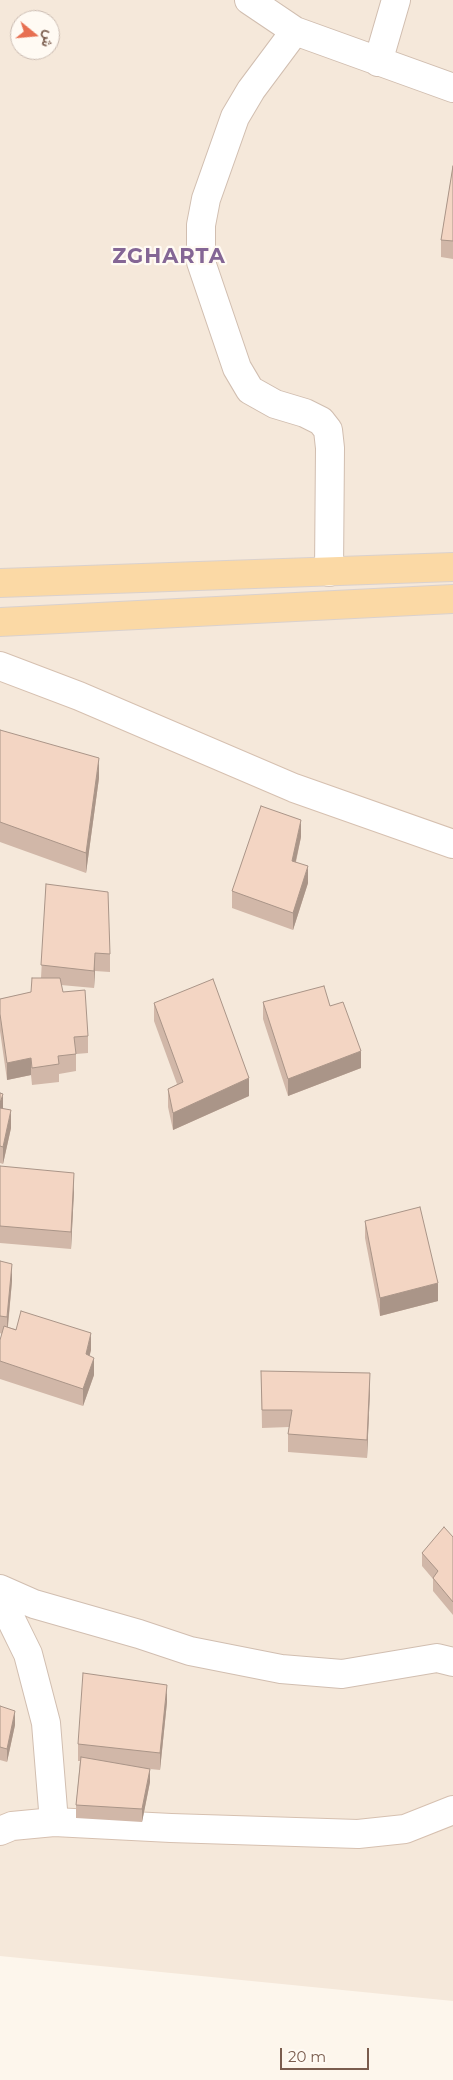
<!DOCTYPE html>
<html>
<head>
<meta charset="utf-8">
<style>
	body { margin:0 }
	#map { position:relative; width:453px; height:2080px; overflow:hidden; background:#fdf6ec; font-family:Montserrat,Vazirmatn,sans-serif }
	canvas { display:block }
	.north { position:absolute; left:10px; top:10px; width:50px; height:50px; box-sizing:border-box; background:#fffaf3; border:1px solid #cabbb1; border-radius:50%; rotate:107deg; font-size:14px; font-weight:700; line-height:20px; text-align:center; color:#7a5c4d }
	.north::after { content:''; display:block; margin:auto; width:18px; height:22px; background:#e76f51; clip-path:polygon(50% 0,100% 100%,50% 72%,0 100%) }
	.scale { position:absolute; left:280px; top:2048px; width:89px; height:22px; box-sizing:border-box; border:2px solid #7a5c4d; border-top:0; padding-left:6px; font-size:15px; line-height:18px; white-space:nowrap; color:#7a5c4d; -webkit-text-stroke:4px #fffaf3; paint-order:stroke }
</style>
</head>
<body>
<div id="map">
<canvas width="453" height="2080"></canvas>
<div class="north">ش</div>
<div class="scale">20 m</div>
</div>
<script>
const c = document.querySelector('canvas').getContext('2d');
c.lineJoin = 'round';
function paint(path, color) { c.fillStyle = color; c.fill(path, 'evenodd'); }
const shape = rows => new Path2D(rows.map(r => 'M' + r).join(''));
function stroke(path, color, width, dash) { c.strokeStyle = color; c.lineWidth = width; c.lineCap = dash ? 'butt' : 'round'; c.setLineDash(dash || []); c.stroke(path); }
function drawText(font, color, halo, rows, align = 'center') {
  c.font = font + ' Montserrat,sans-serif'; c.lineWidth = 4.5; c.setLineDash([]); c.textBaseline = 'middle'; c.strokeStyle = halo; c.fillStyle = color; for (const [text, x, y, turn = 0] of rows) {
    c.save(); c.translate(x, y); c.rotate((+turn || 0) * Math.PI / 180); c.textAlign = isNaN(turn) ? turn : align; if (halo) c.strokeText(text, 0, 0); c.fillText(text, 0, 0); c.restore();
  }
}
paint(shape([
	[0,0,453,0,453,2001,0,1956],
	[20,20,50,20,50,50,20,50]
]), '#f5e8da');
const street = shape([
	[249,0,295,31,453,88],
	[295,31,251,90,235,117,206,199,201,225,201,262,237,368,250,390,275,404,305,413,321,421,328,430,330,448,329,572],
	[378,62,396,0],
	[0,1589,34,1604,139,1634,190,1651,281,1669,342,1674,437,1658,453,1662],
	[0,1597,28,1654,46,1723,54,1822]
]);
const secondary = shape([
	[0,666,79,696,294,788,453,844],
	[0,1831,12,1826,54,1822,171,1828,358,1834,405,1829,453,1810]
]);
const primary = shape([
	[0,583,453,567],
	[0,622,453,599]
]);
stroke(street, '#d1beb0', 30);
stroke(secondary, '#d6c0b0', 30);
stroke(primary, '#dad1cd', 30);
stroke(street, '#fff', 28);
stroke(secondary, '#fff', 28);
stroke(primary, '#fbd9a5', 28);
paint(shape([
	[453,166,453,259,441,257,441,240],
	[0,730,99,778,86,873,0,842],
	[301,837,296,862,308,883,293,930,232,908,232,891],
	[46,884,110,954,110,972,95,971,94,988,61,985,63,992,88,1036,88,1053,76,1054,76,1071,59,1074,59,1082,32,1085,31,1075,7,1080,0,1031,0,999,31,992,41,978],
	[263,1002,330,1006,361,1068,288,1096,263,1019],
	[154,1003,249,1096,173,1130,168,1107,168,1089,177,1084,154,1021],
	[0,1093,3,1109,11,1128,3,1164,0,1163],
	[0,1166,74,1191,71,1249,0,1243],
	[365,1221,438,1301,380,1316,365,1238],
	[0,1261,12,1281,8,1327,91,1350,89,1356,94,1375,83,1406,0,1379,0,1340,2,1334,0,1333],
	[261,1371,370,1390,367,1458,288,1452,288,1434,289,1427,262,1428],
	[453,1537,453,1615,433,1591,433,1579,422,1566,422,1553],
	[167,1702,160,1770,150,1769,150,1782,142,1822,76,1818,76,1805,80,1761,78,1761,78,1744],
	[0,1706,15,1725,7,1762,0,1760]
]), '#d1b7a8');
paint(shape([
	[99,758,99,778,86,873,86,853],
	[301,820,301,837,292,878,292,861],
	[308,866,308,883,293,930,293,913],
	[95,953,95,971,94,988,94,971],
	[361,1051,361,1068,288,1096,288,1079],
	[31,1058,31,1075,7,1080,7,1063],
	[249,1078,249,1096,173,1130,173,1113],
	[3,1094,3,1111,0,1121,0,1103],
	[11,1110,11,1128,3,1164,3,1147],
	[74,1173,74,1191,71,1249,71,1232],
	[12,1264,12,1281,7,1334,7,1317],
	[438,1283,438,1301,380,1316,380,1298],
	[91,1333,91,1350,86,1371,86,1354],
	[94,1358,94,1375,83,1406,83,1389],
	[370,1373,370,1390,367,1458,367,1440],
	[167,1685,167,1702,160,1770,160,1753],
	[15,1711,15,1725,7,1762,7,1749],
	[150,1769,150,1782,142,1822,142,1809]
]), '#aa9588');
const building = shape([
	[453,166,453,241,441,240,453,166],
	[0,730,99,758,86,853,0,822,0,730],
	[261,806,301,820,292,861,308,866,293,913,232,891,261,806],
	[46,884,108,892,110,954,95,953,94,971,41,965,46,884],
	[32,978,60,978,63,992,85,990,88,1036,74,1037,76,1054,58,1056,59,1064,32,1068,31,1058,7,1063,0,1014,0,999,31,992,32,978],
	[213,979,249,1078,173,1113,168,1089,183,1082,154,1003,213,979],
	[324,986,330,1006,343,1002,361,1051,288,1079,263,1002,324,986],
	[0,1093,3,1094,0,1103,0,1093],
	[0,1108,11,1110,3,1147,0,1146,0,1108],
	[0,1166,74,1173,71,1232,0,1226,0,1166],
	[420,1207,438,1283,380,1298,365,1221,420,1207],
	[0,1261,12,1264,7,1317,0,1316,0,1261],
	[21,1311,91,1333,86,1354,94,1358,83,1389,0,1361,0,1340,4,1326,16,1330,21,1311],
	[261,1371,370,1373,367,1440,288,1434,292,1410,262,1410,261,1371],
	[444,1527,453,1537,453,1602,433,1578,438,1571,422,1553,444,1527],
	[83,1673,167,1685,160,1753,78,1744,83,1673],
	[0,1706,15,1711,7,1749,0,1747,0,1706],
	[81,1757,150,1769,142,1809,76,1805,81,1757]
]);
paint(building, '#f3d5c3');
stroke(building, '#aa9588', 1);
c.letterSpacing = '1px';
drawText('bold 21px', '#846695', '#fffaf3', [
	["ZGHARTA",169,257]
]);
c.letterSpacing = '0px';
</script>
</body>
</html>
